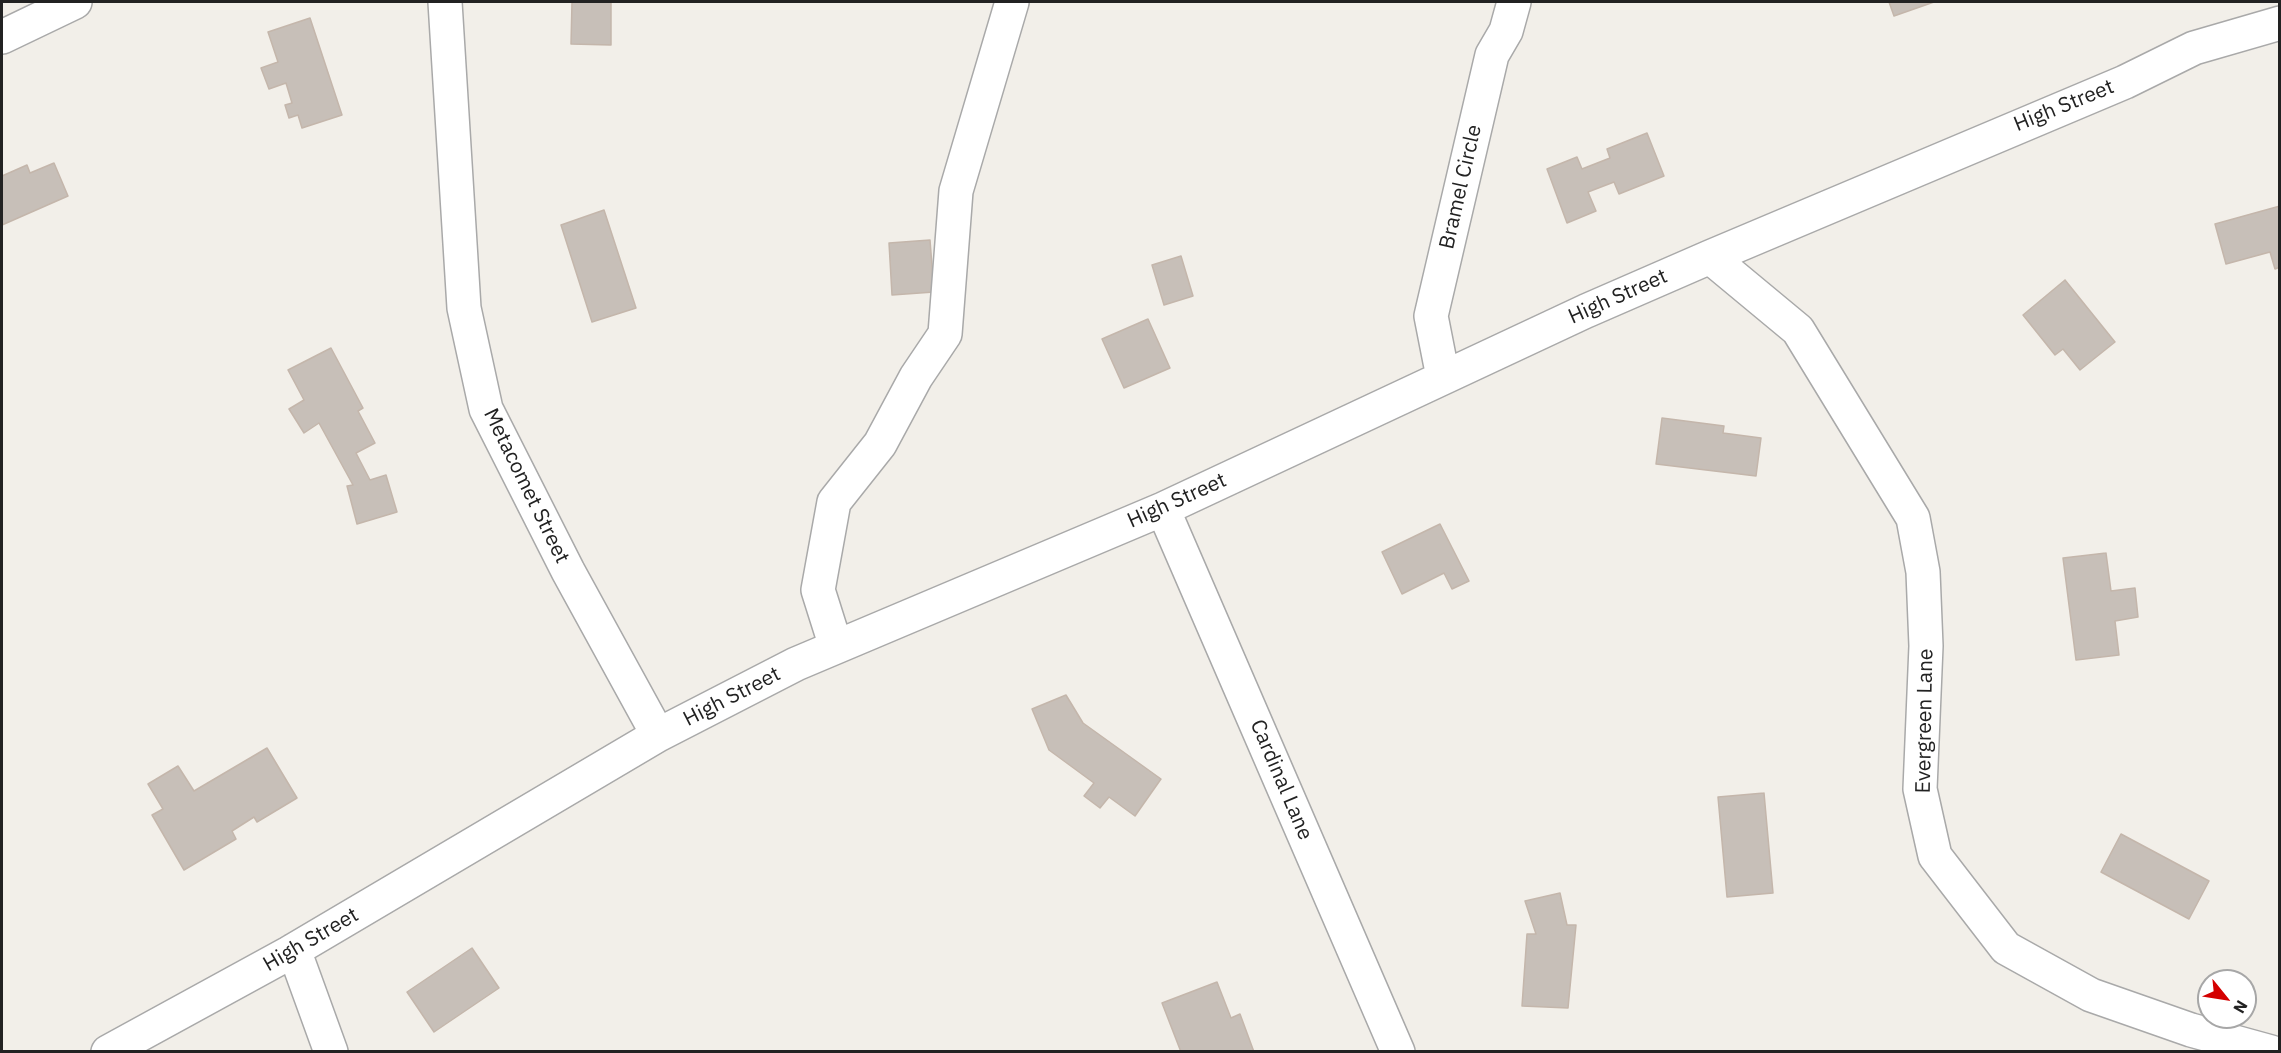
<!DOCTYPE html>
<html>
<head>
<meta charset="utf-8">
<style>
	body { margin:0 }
	#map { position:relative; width:2281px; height:1053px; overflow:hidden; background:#f2efe9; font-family:"IBM Plex Sans",sans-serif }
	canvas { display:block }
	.frame { position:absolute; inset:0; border:3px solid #222; pointer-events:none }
	.north { position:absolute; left:2197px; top:969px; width:60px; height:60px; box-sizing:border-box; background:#fff; border:2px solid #a7a7a7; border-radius:50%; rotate:120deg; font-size:16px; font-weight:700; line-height:24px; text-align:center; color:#222 }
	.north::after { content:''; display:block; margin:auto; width:21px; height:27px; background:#d40000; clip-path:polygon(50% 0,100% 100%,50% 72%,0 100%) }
</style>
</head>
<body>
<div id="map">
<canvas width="2281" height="1053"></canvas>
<div class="frame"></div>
<div class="north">N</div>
</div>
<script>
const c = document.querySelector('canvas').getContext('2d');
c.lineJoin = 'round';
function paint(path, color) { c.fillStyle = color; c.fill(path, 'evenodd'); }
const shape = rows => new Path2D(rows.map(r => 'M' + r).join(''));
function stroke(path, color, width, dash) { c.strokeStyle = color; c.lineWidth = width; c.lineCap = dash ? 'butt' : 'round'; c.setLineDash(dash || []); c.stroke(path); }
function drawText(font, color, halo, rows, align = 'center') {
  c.font = font + ' "IBM Plex Sans",sans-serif'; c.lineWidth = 4.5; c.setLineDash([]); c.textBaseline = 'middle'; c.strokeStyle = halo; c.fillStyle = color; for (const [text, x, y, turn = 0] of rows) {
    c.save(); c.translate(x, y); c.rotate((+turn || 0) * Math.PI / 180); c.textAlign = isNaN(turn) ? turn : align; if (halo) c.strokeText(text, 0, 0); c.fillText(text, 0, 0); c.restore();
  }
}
const building = shape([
	[572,2,611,2,611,45,571,44,572,2],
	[1889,2,1934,2,1894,16,1889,2],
	[310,18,342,115,302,128,298,115,289,118,285,105,292,103,286,83,269,89,261,68,278,62,268,32,310,18],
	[1647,133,1664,176,1619,194,1614,182,1588,192,1596,211,1567,223,1547,169,1577,157,1582,169,1610,158,1607,149,1647,133],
	[54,163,68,196,2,225,2,176,27,165,30,173,54,163],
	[2280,206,2280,267,2275,269,2270,252,2226,264,2215,224,2280,206],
	[604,210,636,308,592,322,561,225,604,210],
	[930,240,934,292,892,295,889,243,930,240],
	[1181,256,1193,296,1164,305,1152,265,1181,256],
	[2065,280,2115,342,2080,370,2063,349,2055,355,2023,315,2065,280],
	[1148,319,1170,368,1124,388,1102,339,1148,319],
	[331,348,363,408,358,411,375,443,356,453,370,480,386,475,397,512,357,524,347,486,353,485,319,423,304,433,289,409,304,400,288,370,331,348],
	[1662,418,1724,426,1723,433,1761,438,1756,476,1656,464,1662,418],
	[1440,524,1469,581,1452,589,1444,573,1402,594,1382,552,1440,524],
	[2106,553,2111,591,2135,588,2138,617,2115,621,2119,655,2076,660,2063,558,2106,553],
	[1066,695,1083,723,1161,779,1135,816,1109,797,1100,808,1084,796,1094,783,1049,750,1032,709,1066,695],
	[267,748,297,798,257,822,254,817,232,831,236,839,184,870,152,815,163,809,148,784,178,766,194,791,267,748],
	[1764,793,1773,893,1727,897,1718,797,1764,793],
	[2121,834,2209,881,2189,919,2101,872,2121,834],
	[1560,893,1567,925,1576,925,1568,1008,1522,1006,1527,934,1536,934,1525,901,1560,893],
	[472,948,499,988,434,1032,407,992,472,948],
	[1217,982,1231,1018,1240,1014,1254,1052,1181,1052,1162,1003,1217,982]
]);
paint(building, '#c7bfb8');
stroke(building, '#c4b6ab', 1.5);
const minor = shape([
	[445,2,464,308,486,409,568,571,658,735],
	[2,37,75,2],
	[1710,257,1798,330,1913,518,1923,572,1926,646,1920,789,1935,856,2006,948,2091,995,2191,1030,2271,1052],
	[1443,377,1431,316,1492,55,1506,31,1514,2],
	[1163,509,1398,1052],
	[836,647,818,590,834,502,880,444,916,377,945,334,956,191,1012,2],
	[294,950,331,1052],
	[108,1052,289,953,658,735,796,664,1163,509,1586,311,1710,257,2125,82,2194,48,2280,23]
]);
stroke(minor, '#a9a9a9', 36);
stroke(minor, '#fff', 33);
drawText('21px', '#222', '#fff', [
	["High Street",2064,106,-22],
	["Bramel Circle",1461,187,-77],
	["High Street",1618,297,-24],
	["Metacomet Street",526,486,64],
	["High Street",1177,501,-24],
	["High Street",732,697,-27],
	["Evergreen Lane",1925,721,-89],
	["Cardinal Lane",1281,780,67],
	["High Street",311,940,-30]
]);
</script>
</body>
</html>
